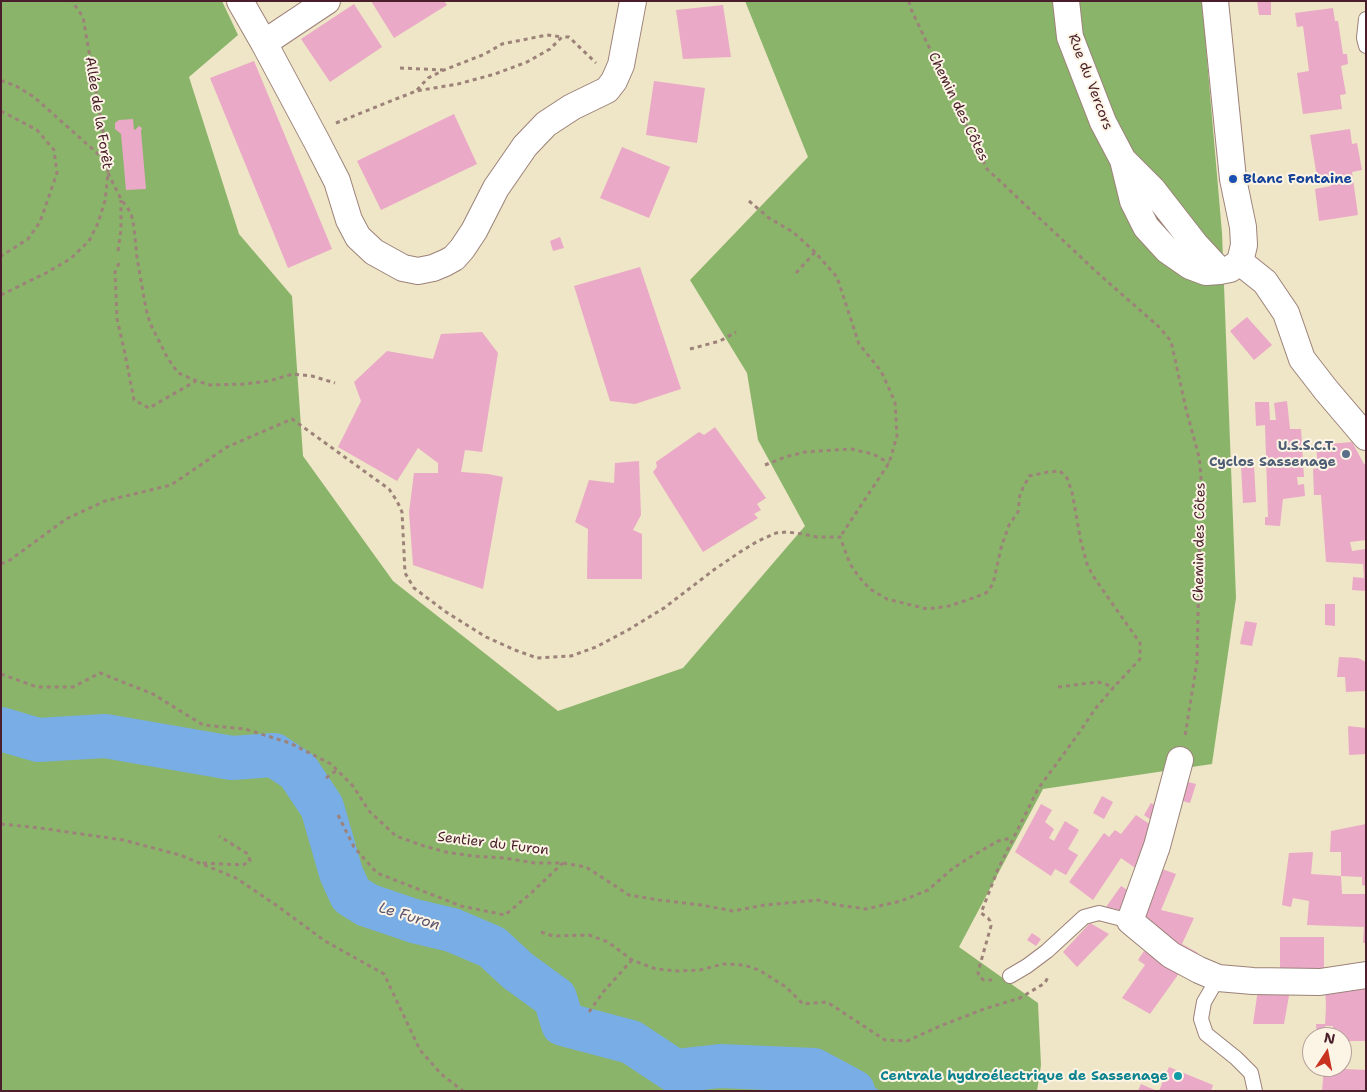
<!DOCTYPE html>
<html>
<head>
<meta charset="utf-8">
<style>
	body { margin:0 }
	#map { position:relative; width:1367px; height:1092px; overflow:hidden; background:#efe5c7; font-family:"Shantell Sans",sans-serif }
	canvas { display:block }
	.frame { position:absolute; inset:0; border:2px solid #4a1f2b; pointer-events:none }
	.north { position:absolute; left:1302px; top:1027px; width:50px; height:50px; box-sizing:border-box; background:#fcf5e5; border:1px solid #b59f9b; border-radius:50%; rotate:11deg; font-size:14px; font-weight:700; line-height:20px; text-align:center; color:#4a1f2b }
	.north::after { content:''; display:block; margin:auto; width:18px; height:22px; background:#c8321e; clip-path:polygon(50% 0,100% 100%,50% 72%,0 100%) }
</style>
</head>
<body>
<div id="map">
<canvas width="1367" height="1092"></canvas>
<div class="frame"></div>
<div class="north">N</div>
</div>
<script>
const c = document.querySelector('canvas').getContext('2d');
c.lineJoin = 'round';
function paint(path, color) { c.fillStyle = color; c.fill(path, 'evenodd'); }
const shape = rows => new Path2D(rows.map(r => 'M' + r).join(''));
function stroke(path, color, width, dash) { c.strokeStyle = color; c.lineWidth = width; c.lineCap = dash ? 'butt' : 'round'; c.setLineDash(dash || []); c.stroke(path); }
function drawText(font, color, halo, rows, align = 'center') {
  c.font = font + ' "Shantell Sans",sans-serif'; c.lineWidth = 4; c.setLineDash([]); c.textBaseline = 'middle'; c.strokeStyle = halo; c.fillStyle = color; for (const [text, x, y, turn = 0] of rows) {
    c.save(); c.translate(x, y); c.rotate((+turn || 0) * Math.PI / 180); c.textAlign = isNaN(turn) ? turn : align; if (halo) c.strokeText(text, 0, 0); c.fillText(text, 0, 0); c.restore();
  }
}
paint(shape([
	[1,1,222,1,238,35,189,77,239,234,292,296,303,456,393,581,558,711,683,668,805,526,758,440,747,373,690,280,808,157,745,1,1202,1,1222,233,1236,598,1212,764,1043,789,959,947,1038,1003,1041,1065,1037,1091,1,1091]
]), '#8bb46b');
paint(shape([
	[768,1055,817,1057,852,1072,880,1091,772,1091,720,1066]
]), '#78ade6');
stroke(shape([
	[1,729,38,740,105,736,232,758,274,755,298,771,322,807,341,873,351,895,367,905,414,921,452,930,492,947,518,971,555,998,563,1024,631,1042,675,1071,720,1066,814,1070,853,1091]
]), '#78ade6', 44);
paint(shape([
	[371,1,444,1,447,5,394,38],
	[1257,1,1271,1,1271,15,1259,15],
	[354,4,382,47,330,82,301,39],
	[723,5,731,57,683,59,676,10],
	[1333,8,1335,21,1338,21,1343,54,1347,54,1348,64,1341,66,1346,94,1340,95,1342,109,1303,114,1297,73,1309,71,1303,26,1297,27,1295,13],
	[254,61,332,249,288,268,210,78],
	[654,81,705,88,697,143,646,135],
	[454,114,477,164,381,210,357,161],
	[133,119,134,130,136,129,139,126,142,128,141,131,146,189,126,190,121,134,115,129,115,123,119,120],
	[1350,129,1352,144,1357,143,1362,170,1352,172,1358,215,1319,221,1315,189,1331,186,1329,176,1317,177,1310,135],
	[622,147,670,167,649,218,600,198],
	[560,237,564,248,553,251,550,241],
	[640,267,681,389,635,404,610,401,574,286],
	[1247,317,1272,345,1254,360,1230,331],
	[482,332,498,353,482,452,465,450,461,472,488,474,503,477,483,589,413,565,409,512,414,473,438,473,438,463,418,448,397,481,338,447,361,401,354,382,387,351,433,359,441,334],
	[1287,401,1290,429,1301,429,1304,477,1297,477,1298,485,1304,484,1305,496,1283,499,1280,526,1265,525,1265,517,1268,517,1265,425,1256,426,1255,402,1269,402,1270,420,1276,420,1274,403],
	[715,427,766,498,757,504,761,510,754,514,758,518,703,552,653,472,657,467,656,462,699,432,704,435],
	[1352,442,1364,464,1366,464,1366,540,1350,542,1352,551,1366,549,1366,591,1352,590,1353,577,1364,578,1363,564,1326,562,1321,495,1314,495,1313,469,1318,468,1316,445],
	[639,461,641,515,633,530,642,534,642,579,587,579,588,529,575,522,589,480,614,483,615,463],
	[1241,465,1254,465,1256,502,1243,503],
	[1325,604,1335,604,1335,626,1325,625],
	[1245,621,1257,623,1252,646,1240,644],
	[1339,657,1358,658,1366,662,1366,691,1346,692,1345,677,1337,677],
	[1348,726,1366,728,1366,754,1349,755],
	[1179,780,1196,784,1190,803,1175,799],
	[1102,796,1113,802,1104,819,1093,813],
	[1151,803,1162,809,1158,825,1144,815],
	[1041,804,1052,810,1045,822,1054,829,1049,838,1054,841,1065,821,1079,830,1068,849,1078,855,1066,875,1055,869,1051,876,1015,852],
	[1136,815,1157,829,1141,872,1121,858,1093,900,1069,882,1104,833,1109,837,1115,830,1121,834],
	[1366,824,1366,886,1362,885,1362,877,1341,876,1341,852,1330,852,1331,831],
	[1313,852,1311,874,1341,876,1342,894,1366,894,1366,943,1363,943,1364,927,1307,925,1309,901,1293,898,1291,907,1282,905,1289,853],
	[1162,869,1176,874,1161,910,1194,918,1182,944,1198,953,1195,958,1141,924,1150,906,1148,902],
	[1121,886,1134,894,1124,911,1106,907],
	[1090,923,1109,934,1077,967,1063,952],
	[1032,933,1041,939,1036,946,1027,940],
	[1280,937,1324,937,1324,974,1280,975],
	[1144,951,1180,972,1150,1014,1122,998,1145,965,1138,960],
	[1366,983,1366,1041,1342,1041,1342,1037,1333,1037,1333,1026,1325,1026,1325,1037,1317,1037,1316,1024,1325,1024,1325,1026,1326,1005,1325,987],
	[1258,989,1290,990,1284,1024,1253,1024],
	[1169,1067,1213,1085,1211,1091,1159,1091],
	[1324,1068,1366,1070,1366,1091,1322,1091],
	[1141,1084,1157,1091,1138,1091]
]), '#eaa9c6');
const lane = shape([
	[1366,19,1364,38,1366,46],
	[1010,976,1027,966,1047,951,1084,917,1099,913,1130,921],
	[1218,978,1204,1002,1201,1019,1206,1034,1236,1058,1251,1073,1255,1091]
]);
const street = shape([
	[240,1,264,43,317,142,337,181,349,220,358,237,374,252,403,268,418,271,433,268,445,263,454,258,462,249,474,231,496,188,525,146,546,124,572,107,607,90,614,81,621,65,633,1],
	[1066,1,1070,37,1103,122,1123,160,1133,201,1146,227,1167,250,1190,266,1206,272,1220,271,1230,269,1240,262],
	[1215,1,1233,179,1243,227,1244,245,1240,262],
	[264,43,327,1],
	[1124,161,1153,190,1195,244,1220,271],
	[1240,262,1265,282,1286,313,1302,359,1326,390,1366,437],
	[1180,760,1157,846,1130,921,1171,955,1199,970,1218,978,1253,981,1320,982,1366,975]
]);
stroke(lane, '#9c8279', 16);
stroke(street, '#9c8279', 28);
stroke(shape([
	[909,1,910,7,987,169,1101,276,1158,326,1171,341,1186,409,1199,457,1201,476,1197,662,1185,736],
	[400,68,443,70],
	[1,82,3,81,16,86,34,97,106,161],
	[417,90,428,78,444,70,485,54,502,44,547,35,562,37],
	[1,111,37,130,54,150,57,173,40,222,28,239,1,256],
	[336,123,416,91,458,84,495,74,527,62,550,49,562,37,569,37,596,63],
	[108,173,121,199,131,213,134,227,137,258,146,309,150,323,167,357,178,373,197,381,210,385,245,384,269,381,293,374,312,376,335,383],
	[749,201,769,218,793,232,815,252,837,277,859,344,881,371,895,402,897,436,889,463,840,537],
	[118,251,121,230,121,200],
	[119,263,115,272,117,319,124,349,134,400,149,408,196,381],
	[796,273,815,252],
	[1,295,46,273,70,259,89,241,98,223,105,201,108,173,106,149,83,17,72,1],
	[690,349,720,341,736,332],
	[765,465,785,457,805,452,851,449,873,454,889,463],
	[1,564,10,560,66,519,105,501,171,485,227,447,292,419,389,489,397,501,402,512,405,573,414,588,446,612,486,637,515,650,537,658,571,656,596,647,628,630,664,608,715,569,740,552,758,541,776,533,787,532,803,534,817,537,840,537,850,564,859,577,870,589,887,599,927,609,949,606,973,598,986,593,993,584,1001,548,1009,525,1018,512,1020,494,1029,476,1048,472,1060,471,1067,478,1072,492,1081,542,1087,564,1093,576,1140,643,1140,659,1114,687,1095,709,1079,733,1038,789,998,869,981,913,988,918,990,921,991,926,978,972,979,977,984,980,992,980],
	[1,674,37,687,73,687,100,673,153,694,203,725,245,729,290,743,331,764,353,786,369,811,396,836,424,846,446,852,473,856,504,858,535,863,563,863,586,867,629,895,659,900,701,905,733,911,765,905,818,900,837,905,866,909,901,901,928,890,952,869,967,859,998,841,1012,838],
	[1058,687,1098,682,1114,687],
	[326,778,337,770],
	[338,815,354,847,377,873,461,906,505,915,529,895,563,863],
	[1,824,40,828,123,840,180,855,236,878,276,905,325,941,384,974,420,1050,441,1074,463,1091],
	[203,863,243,865,250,861,248,854,219,836],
	[541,932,553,936,589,935,608,942,632,960,656,969,678,971,700,970,723,964,744,965,759,970,786,987,803,1004,827,1002,885,1040,907,1041,940,1026,984,1009,1020,998,1045,983,1049,975],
	[589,1012,604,991,632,960]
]), '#9c8279', 3, [4, 4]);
stroke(lane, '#fff', 14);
stroke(street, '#fff', 26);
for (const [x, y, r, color] of [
	[1233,179,5,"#1a4fb4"],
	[1346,454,5,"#5c6f8a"],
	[1178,1076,5,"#0f9aa8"]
]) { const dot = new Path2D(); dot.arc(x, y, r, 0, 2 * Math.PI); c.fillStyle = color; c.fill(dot); stroke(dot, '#fcf5e5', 2); }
drawText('14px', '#4a1f2b', '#fcf5e5', [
	["Rue du Vercors",1090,82,69],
	["Chemin des Côtes",958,107,64],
	["Allée de la Forêt",98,113,81],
	["Chemin des Côtes",1200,542,-89],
	["Sentier du Furon",493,844,7]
]);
drawText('bold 14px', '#164399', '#fcf5e5', [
	["Blanc Fontaine",1243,179]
], 'left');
drawText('bold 14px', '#4e5e75', '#fcf5e5', [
	["U.S.S.C.T.",1336,446],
	["Cyclos Sassenage",1336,462]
], 'right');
drawText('bold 14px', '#0d838f', '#fcf5e5', [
	["Centrale hydroélectrique de Sassenage",1168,1076]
], 'right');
drawText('italic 15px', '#5a516c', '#fcf5e5', [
	["Le Furon",409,917,17]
]);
</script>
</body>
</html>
